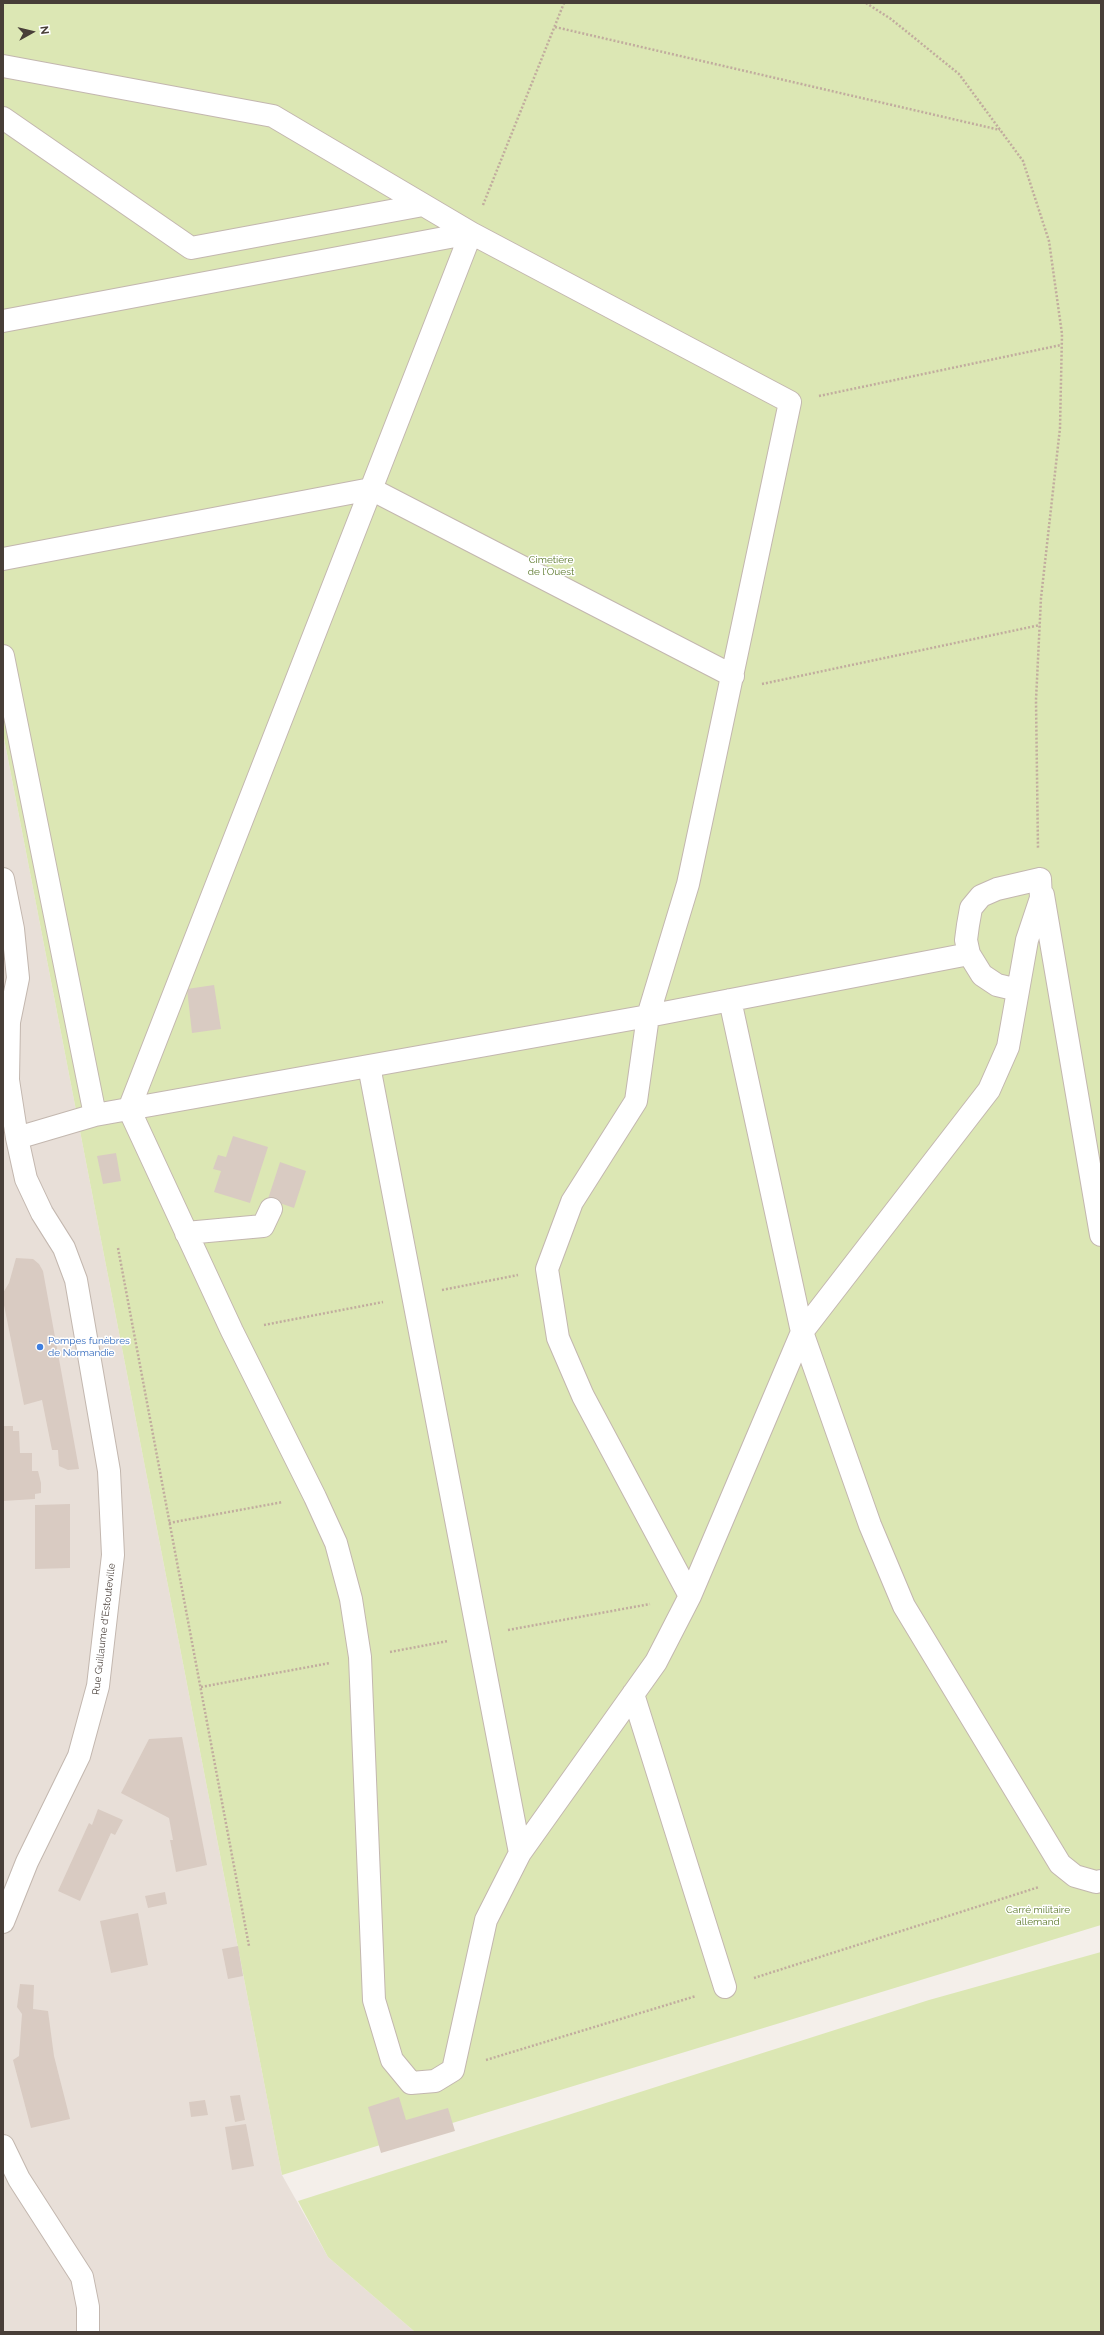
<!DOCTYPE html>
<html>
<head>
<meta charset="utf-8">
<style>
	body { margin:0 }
	#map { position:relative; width:1104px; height:2335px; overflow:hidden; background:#f4efea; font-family:Raleway,sans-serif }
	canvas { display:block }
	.frame { position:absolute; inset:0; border:4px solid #483e38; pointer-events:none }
	.north { position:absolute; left:12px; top:12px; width:40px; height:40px; -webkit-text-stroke:3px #fff; paint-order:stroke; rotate:82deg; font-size:11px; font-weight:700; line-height:16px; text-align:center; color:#483e38 }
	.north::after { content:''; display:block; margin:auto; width:14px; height:18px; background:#483e38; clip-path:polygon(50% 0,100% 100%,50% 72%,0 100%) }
</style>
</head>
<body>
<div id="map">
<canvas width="1104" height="2335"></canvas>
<div class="frame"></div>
<div class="north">N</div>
</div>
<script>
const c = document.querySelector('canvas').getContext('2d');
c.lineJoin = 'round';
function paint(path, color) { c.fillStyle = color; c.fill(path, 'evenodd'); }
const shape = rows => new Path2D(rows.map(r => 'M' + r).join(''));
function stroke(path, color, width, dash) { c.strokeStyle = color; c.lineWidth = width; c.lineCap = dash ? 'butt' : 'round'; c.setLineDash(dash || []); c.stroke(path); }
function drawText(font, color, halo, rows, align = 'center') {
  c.font = font + ' Raleway,sans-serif'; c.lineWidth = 3; c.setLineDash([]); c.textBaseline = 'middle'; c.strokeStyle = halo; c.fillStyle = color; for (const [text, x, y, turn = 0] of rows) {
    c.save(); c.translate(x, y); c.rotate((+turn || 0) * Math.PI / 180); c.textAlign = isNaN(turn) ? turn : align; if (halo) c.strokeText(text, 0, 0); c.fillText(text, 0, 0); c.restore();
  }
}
paint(shape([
	[3,733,282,2175,328,2257,415,2332,3,2332]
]), '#e8dfd8');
paint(shape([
	[3,3,1101,3,1101,1925,282,2175,3,733],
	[1101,1952,1101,2332,415,2332,328,2257,298,2201,929,2000]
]), '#dce7b4');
paint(shape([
	[214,985,221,1029,192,1033,187,989],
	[233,1136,268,1147,250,1203,214,1192,221,1171,213,1169,218,1155,226,1157],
	[116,1153,121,1181,103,1184,97,1156],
	[280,1162,306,1171,294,1208,268,1199],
	[16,1258,33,1259,39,1264,43,1271,79,1469,68,1470,59,1466,58,1450,52,1450,42,1400,24,1405,3,1300,3,1293,9,1283],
	[3,1426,13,1426,13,1431,19,1431,20,1453,32,1453,32,1471,38,1471,41,1483,41,1493,35,1494,35,1499,3,1501],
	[70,1504,70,1568,35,1569,35,1505],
	[182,1737,207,1865,176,1872,170,1840,173,1840,169,1818,121,1793,149,1739],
	[98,1809,123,1820,115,1835,111,1833,80,1901,58,1891,89,1823,92,1825],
	[165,1892,167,1904,148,1908,145,1896],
	[138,1913,148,1965,111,1973,100,1921],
	[238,1946,243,1976,228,1979,222,1949],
	[20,1984,34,1985,33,2009,48,2011,54,2056,70,2119,31,2128,13,2060,19,2056,22,2014,17,2007],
	[240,2095,245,2120,235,2122,230,2096],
	[399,2097,406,2120,448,2108,455,2131,381,2153,368,2107],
	[205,2100,208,2115,191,2117,189,2102],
	[246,2124,254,2166,232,2170,225,2127]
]), '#d9cbc2');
const minor = shape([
	[3,66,273,116,471,233,129,1109,232,1331,315,1497,336,1543,351,1599,360,1657,374,2000,392,2060,411,2083,435,2081,453,2070,486,1920,520,1853,656,1662,690,1596,802,1332,989,1090,1008,1047,1027,940,1041,898,1040,879],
	[3,118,191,248,423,205],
	[3,321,471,233,790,402,688,884,648,1016,95,1115,17,1138],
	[3,559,371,489,733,676],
	[3,656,95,1115],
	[3,879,13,929,18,978,9,1022,8,1080,17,1138,26,1179,42,1213,64,1248,76,1280,109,1471,113,1555,98,1686,79,1756,27,1862,3,1922],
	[1043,895,1101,1235],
	[969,954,966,940,968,925,971,908,981,896,997,889,1040,879],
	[730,1000,802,1332,870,1525,904,1606,1060,1864,1075,1876,1096,1882,1101,1881],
	[369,1066,520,1853],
	[186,1233,263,1226,271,1209],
	[690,1596,583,1396,558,1338,547,1269,572,1202,636,1101,648,1016,969,954,982,975,997,985,1018,990],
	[633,1694,725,1987],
	[3,2146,19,2179,82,2277,88,2307,88,2332]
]);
stroke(minor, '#c3b7af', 24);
stroke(shape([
	[866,3,891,19,959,74,1023,161,1049,241,1062,334,1060,428,1041,598,1036,700,1038,849],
	[555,27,1000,130],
	[483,205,564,3],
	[819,396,1061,345],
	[762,684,1040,625],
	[118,1248,249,1946],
	[442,1290,518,1275],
	[264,1325,383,1302],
	[169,1523,283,1502],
	[508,1630,650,1604],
	[390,1652,448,1641],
	[201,1687,330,1663],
	[754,1978,1039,1887],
	[486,2060,696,1996]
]), '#c1ac9e', 2.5, [2, 2]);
stroke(minor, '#fff', 22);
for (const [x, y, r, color] of [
	[40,1347,4,"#3f7fe0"]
]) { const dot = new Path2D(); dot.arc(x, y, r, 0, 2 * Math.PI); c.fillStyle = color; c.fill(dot); stroke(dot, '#fff', 1.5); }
drawText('10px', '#5c792c', '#fff', [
	["Cimetière",551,560],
	["de l'Ouest",551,572],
	["Carré militaire",1038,1910],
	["allemand",1038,1922]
]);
drawText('10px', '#366cbe', '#fff', [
	["Pompes funèbres",48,1341],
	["de Normandie",48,1353]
], 'left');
drawText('10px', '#483e38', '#fff', [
	["Rue Guillaume d'Estouteville",104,1629,-83]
]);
</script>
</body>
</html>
